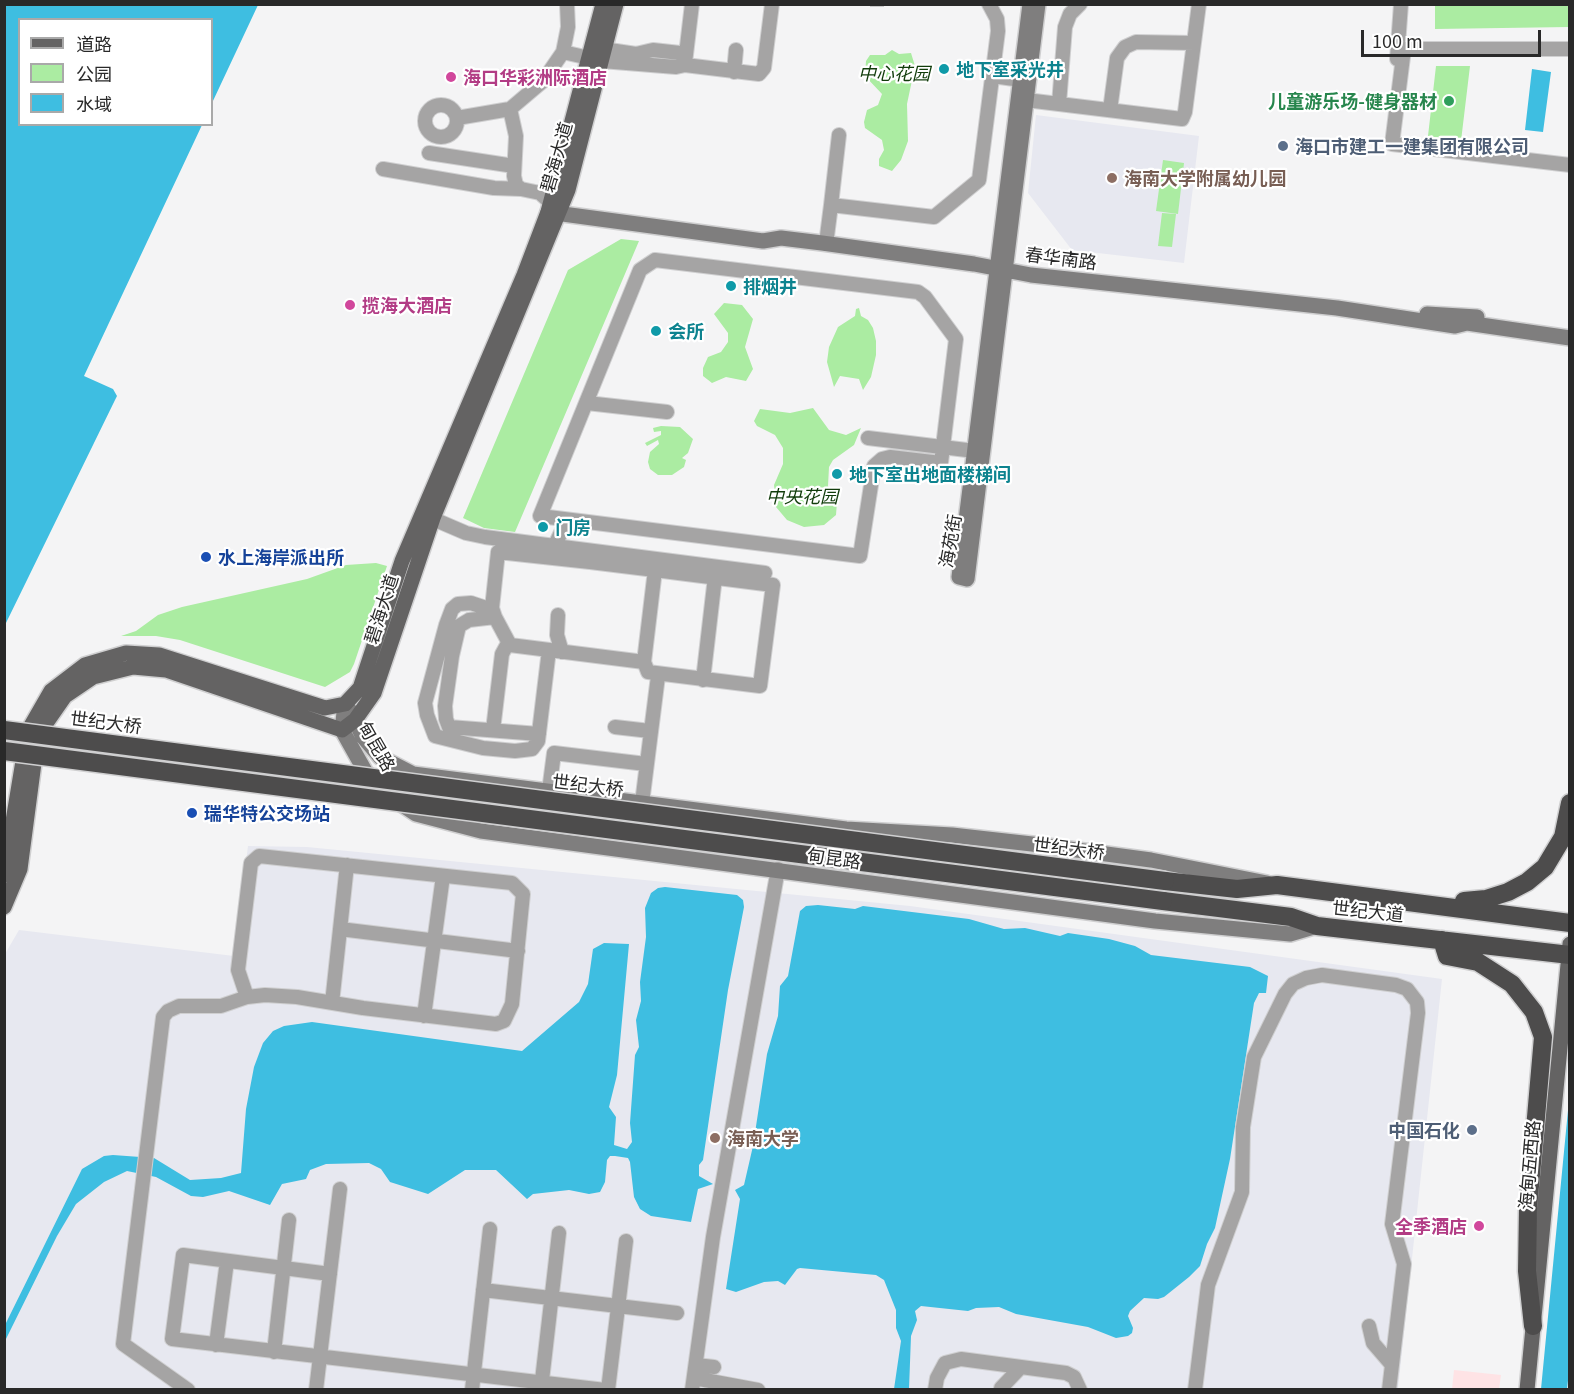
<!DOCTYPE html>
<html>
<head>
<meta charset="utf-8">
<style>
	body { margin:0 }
	#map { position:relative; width:1574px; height:1394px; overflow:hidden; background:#f4f4f5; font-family:Georgia,"Noto Sans SC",serif }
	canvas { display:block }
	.frame { position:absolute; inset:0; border:6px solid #292929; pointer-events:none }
	.legend { position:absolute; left:18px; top:18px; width:195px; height:108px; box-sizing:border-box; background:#fff; border:2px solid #a9a9a9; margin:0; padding:8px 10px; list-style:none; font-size:18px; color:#292929 }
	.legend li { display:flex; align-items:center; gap:12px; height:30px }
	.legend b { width:30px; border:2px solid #a9a9a9 }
	.scale { position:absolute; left:1361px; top:30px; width:180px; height:27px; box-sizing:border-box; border:3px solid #292929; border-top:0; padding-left:8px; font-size:18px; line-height:21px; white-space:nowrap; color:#292929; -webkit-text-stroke:4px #fff; paint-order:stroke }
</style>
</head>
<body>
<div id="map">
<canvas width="1574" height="1394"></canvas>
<div class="frame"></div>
<ul class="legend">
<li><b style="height:8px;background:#646363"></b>道路</li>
<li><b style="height:16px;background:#abeca2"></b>公园</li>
<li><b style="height:16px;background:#3ebee1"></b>水域</li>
</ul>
<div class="scale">100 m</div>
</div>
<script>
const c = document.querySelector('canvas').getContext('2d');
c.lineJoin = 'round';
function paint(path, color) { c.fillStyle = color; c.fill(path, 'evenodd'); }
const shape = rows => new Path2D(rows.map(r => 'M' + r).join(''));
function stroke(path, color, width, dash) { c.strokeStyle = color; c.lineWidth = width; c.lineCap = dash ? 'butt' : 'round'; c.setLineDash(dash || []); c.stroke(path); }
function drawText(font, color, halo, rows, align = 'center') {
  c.font = font + ' Georgia,"Noto Sans SC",serif'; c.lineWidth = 4.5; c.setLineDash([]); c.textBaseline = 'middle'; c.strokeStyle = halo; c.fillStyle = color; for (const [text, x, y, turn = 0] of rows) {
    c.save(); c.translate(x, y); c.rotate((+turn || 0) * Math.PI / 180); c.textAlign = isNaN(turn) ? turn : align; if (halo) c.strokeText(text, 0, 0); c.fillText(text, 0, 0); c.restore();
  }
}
paint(shape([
	[1454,1370,1501,1375,1499,1389,1452,1389]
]), '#fee3e5');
paint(shape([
	[1036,115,1199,136,1184,263,1072,250,1028,193],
	[248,846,307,847,910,906,1442,979,1398,1389,5,1390,5,954,19,930,234,956]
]), '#e7e8f0');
paint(shape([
	[1435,5,1569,5,1569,27,1435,29],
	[892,50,899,54,911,53,915,66,907,104,908,141,901,160,892,171,879,166,879,159,884,150,882,140,865,128,864,122,867,110,878,105,882,94,865,76,866,61,870,55,885,55],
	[1436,66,1470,66,1461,141,1428,136],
	[1163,160,1184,163,1178,214,1156,211],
	[1162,213,1176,214,1172,247,1158,246],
	[621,239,639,241,515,532,484,528,463,518,568,270],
	[724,303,742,305,753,319,745,347,753,369,746,381,726,377,712,383,703,376,703,368,708,357,721,352,728,342,728,333,714,314],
	[859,308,861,316,868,320,873,328,876,341,876,355,871,377,863,390,859,379,840,376,834,387,827,362,829,347,838,327,855,316,856,309],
	[813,408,829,430,846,435,861,428,854,445,833,460,829,467,828,486,837,502,836,515,824,525,804,527,787,520,776,507,774,485,783,464,783,448,775,435,757,426,754,421,760,409,790,413],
	[661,426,680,427,693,439,688,453,682,458,686,460,684,467,672,475,658,475,650,469,648,462,650,452,659,444,658,440,647,446,645,443,661,435,661,431,654,432,653,428],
	[376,563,387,566,354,664,350,672,325,687,180,640,156,636,121,636,136,631,158,615,182,607,307,579,346,565]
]), '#abeca2');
paint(shape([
	[5,4,258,5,212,103,212,20,20,20,20,124,202,125,84,376,113,389,117,396,115,400,5,625],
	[1532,69,1551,72,1543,132,1525,130],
	[665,887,737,895,743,900,744,907,728,990,703,1160,699,1165,699,1176,713,1184,698,1189,691,1222,651,1216,640,1209,634,1197,630,1162,628,1158,615,1156,610,1156,607,1160,605,1182,600,1192,589,1194,569,1190,533,1194,527,1199,496,1170,465,1170,428,1194,390,1182,381,1169,369,1163,326,1164,310,1170,306,1179,282,1184,270,1205,229,1191,203,1197,191,1196,156,1177,127,1171,104,1182,76,1204,57,1236,5,1341,5,1325,82,1169,104,1156,113,1155,154,1158,190,1180,221,1178,241,1173,246,1109,254,1067,263,1043,273,1031,284,1026,312,1022,522,1051,579,1002,588,984,593,949,604,943,629,944,617,1075,609,1107,616,1117,614,1145,627,1149,632,1142,630,1123,635,1055,639,1047,636,1020,641,1001,640,982,646,937,645,908,651,893,658,888],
	[818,905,855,909,863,906,969,919,1004,929,1025,928,1060,936,1068,933,1109,939,1135,946,1151,955,1250,967,1268,976,1266,993,1259,993,1254,1003,1230,1159,1215,1228,1207,1244,1200,1266,1189,1277,1164,1297,1158,1299,1144,1298,1130,1311,1128,1316,1133,1328,1132,1333,1128,1336,1116,1338,1088,1327,1016,1314,999,1307,976,1308,968,1311,921,1306,915,1311,917,1320,911,1336,909,1389,894,1389,901,1341,896,1328,896,1310,884,1280,876,1275,800,1268,797,1269,785,1285,778,1281,764,1282,736,1292,726,1289,740,1199,735,1190,744,1185,753,1146,767,1054,778,1016,780,986,788,976,800,911,806,906],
	[1569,1100,1570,1364,1567,1389,1541,1389]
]), '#3ebee1');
stroke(shape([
	[877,7,877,4]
]), '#cbcbcc', 14, [14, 7]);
const street = shape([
	[596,48,636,54,653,50,680,53,685,58,685,65],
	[1570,49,1404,49,1392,144,1570,165],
	[563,52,602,61,676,67,685,65,759,74,764,68,772,4],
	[1397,59,1401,4],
	[685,63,692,4],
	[734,72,736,50],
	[993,76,1028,81],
	[1018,99,1182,119,1185,112,1199,4],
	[1059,104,1065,27,1070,14,1080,4],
	'425 121a16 16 0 1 1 32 0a16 16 0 1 1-32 0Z',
	[510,109,516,136,514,176,516,185,521,189,540,193,551,203],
	[1110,110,1117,58,1125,47,1136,42,1194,43],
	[457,118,510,109,543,81,563,52,568,27,567,4],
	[839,135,831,205,934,217,979,180,998,31,997,19,989,4],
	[429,153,514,166],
	[383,169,494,188,521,189],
	[826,244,831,205],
	[655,260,918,292,925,297,956,339,941,463,890,457,882,459,874,466,860,556,540,516,640,270,655,260],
	[587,403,667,412],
	[868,438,983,452],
	[424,515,466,533,485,537,765,573],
	[554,547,567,520],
	[558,615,557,635,562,652],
	[549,650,538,741,532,749,515,751,483,748,435,736,427,715,425,703,446,625,452,609,458,604,471,603,486,608,495,617,510,645,644,662],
	[703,680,715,577],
	[615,727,650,731],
	[493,730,502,654,508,643],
	[539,734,449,727,446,719,445,706,452,656,459,626,469,620,495,617,492,608,498,552,590,562,655,570,773,585,760,686,648,672,644,662,655,570],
	[549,791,554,753,646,764],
	[642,803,658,676],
	[340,929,518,951],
	[332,1003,347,865],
	[424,1016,443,876],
	[330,1274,183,1255,172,1339,605,1390],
	[483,1290,677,1313],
	[1369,1326,1373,1343,1392,1365],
	[216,1345,227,1261],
	[274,1352,289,1220],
	[696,1365,714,1367],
	[694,1378,758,1390],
	[1001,1388,1021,1367],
	[541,1389,559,1233],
	[188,1390,123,1344,163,1017,168,1011,179,1006,221,1006,247,997,265,995,297,997,363,1008,496,1024,504,1021,512,1004,523,894,512,883,259,856,251,863,238,970,247,997],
	[316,1390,340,1189],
	[472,1390,490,1229],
	[608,1390,626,1241],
	[692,1390,713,1237,778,869],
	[935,1390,937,1378,945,1363,961,1359,1066,1373,1074,1377,1080,1390],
	[1195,1390,1208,1285,1242,1192,1243,1127,1254,1057,1285,994,1293,984,1306,978,1322,975,1396,985,1407,989,1417,1002,1418,1013,1392,1224,1404,1264,1389,1390]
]);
const secondary = shape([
	[1030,4,959,577,967,579,1038,4],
	[548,212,763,241,781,238,822,243,974,264,1031,275,1337,308,1455,326,1467,323,1570,338],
	[1427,314,1477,317],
	[345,704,342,730,365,771,383,792,416,814,481,831,1155,921,1290,934,1317,926],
	[349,709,363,737,380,757,413,774,846,829,952,835,1032,844,1151,860,1267,883]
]);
const primary = shape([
	[4,875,28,731,51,691,85,665,126,653,159,655,325,708,345,704,360,688,402,561,524,275,548,212,603,4],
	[4,907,20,869,36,748,42,729,65,696,93,677,133,667,166,670,342,730,355,720,374,693,433,518,568,190,616,4],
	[1527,1390,1570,944]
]);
const highway = shape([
	[1165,881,1237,889,1277,885,1570,923],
	[1163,901,1291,917,1317,926,1570,955],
	[1464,901,1486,899,1508,892,1527,882,1545,867,1563,837,1570,803],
	[1442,940,1447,956,1478,962,1512,984,1534,1012,1543,1037,1528,1209,1527,1271,1533,1326]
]);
stroke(street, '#cfcfd0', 16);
stroke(secondary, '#cfcfd0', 18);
stroke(primary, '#cfcfd0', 18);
stroke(highway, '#cfcfd0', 21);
stroke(street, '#a5a4a4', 14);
stroke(secondary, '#7f7e7e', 15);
stroke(primary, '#646363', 15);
stroke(highway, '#4d4c4c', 18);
const highwayBridge = shape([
	[4,730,1165,881],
	[4,751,1163,901]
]);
stroke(highwayBridge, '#cfcfd0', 21, []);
stroke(highwayBridge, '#4d4c4c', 18);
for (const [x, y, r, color] of [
	[944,69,6,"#0f9aa8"],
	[451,77,6,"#d1479c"],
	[1449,101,6,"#2e9e5b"],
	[1283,146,6,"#5c6f8a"],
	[1112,178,6,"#8d6e63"],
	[731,286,6,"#0f9aa8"],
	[350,305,6,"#d1479c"],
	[656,331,6,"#0f9aa8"],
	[837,474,6,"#0f9aa8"],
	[543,527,6,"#0f9aa8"],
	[206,557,6,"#1a4fb4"],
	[192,813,6,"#1a4fb4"],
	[1472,1130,6,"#5c6f8a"],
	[715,1138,6,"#8d6e63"],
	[1479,1226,6,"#d1479c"]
]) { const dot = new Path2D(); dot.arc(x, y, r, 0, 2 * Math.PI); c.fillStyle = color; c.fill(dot); stroke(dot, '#fff', 2); }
drawText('bold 18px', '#0d838f', '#fff', [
	["地下室采光井",956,69],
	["排烟井",743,286],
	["会所",668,331],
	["地下室出地面楼梯间",849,474],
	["门房",555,527]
], 'left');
drawText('italic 18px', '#113c0b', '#fff', [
	["中心花园",894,73],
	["中央花园",802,496]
]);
drawText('bold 18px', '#b23c85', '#fff', [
	["海口华彩洲际酒店",463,77],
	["揽海大酒店",362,305],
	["全季酒店",1467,1226,"right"]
], 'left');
drawText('bold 18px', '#27864d', '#fff', [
	["儿童游乐场-健身器材",1437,101]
], 'right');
drawText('bold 18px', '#4e5e75', '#fff', [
	["海口市建工一建集团有限公司",1295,146],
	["中国石化",1460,1130,"right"]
], 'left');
drawText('18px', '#292929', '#fff', [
	["碧海大道",556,157,-74],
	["春华南路",1061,258,7],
	["海苑街",950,541,-80],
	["碧海大道",381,609,-72],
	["世纪大桥",106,722,7],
	["甸昆路",377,746,60],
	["世纪大桥",588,785,7],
	["世纪大桥",1069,848,7],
	["甸昆路",834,858,8],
	["世纪大道",1368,911,6],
	["海甸五西路",1529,1165,-85]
]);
drawText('bold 18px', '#785e54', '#fff', [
	["海南大学附属幼儿园",1124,178],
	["海南大学",727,1138]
], 'left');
drawText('bold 18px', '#164399', '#fff', [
	["水上海岸派出所",218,557],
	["瑞华特公交场站",204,813]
], 'left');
</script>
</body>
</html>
